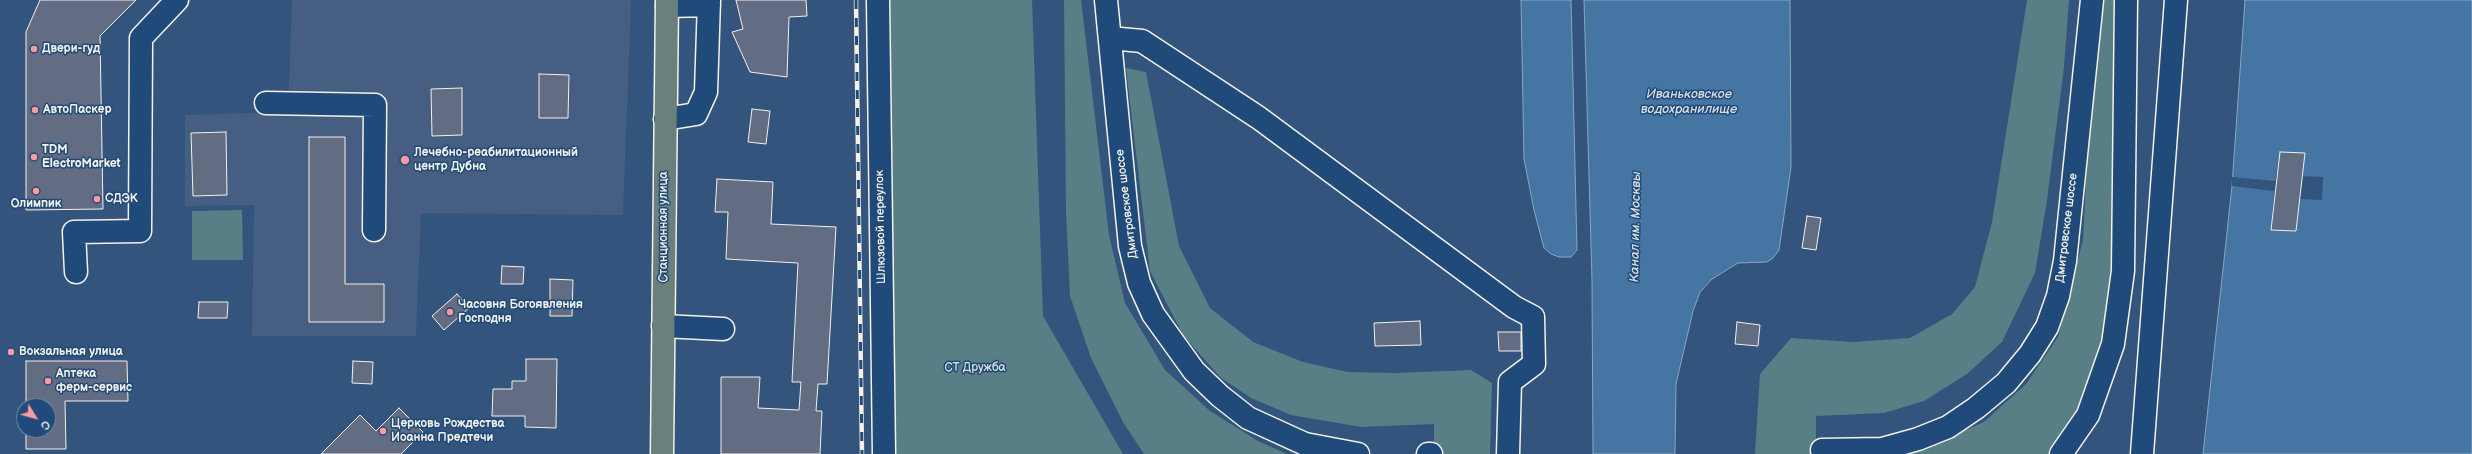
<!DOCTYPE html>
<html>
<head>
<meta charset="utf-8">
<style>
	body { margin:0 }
	#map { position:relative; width:2472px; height:454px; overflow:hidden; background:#33547d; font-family:"Balsamiq Sans",sans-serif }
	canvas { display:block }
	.north { position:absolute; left:16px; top:398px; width:40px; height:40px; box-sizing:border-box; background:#1f4a7a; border:1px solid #748da6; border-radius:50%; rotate:127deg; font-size:11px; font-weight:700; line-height:16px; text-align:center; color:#f4f1e8 }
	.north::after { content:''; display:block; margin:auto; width:14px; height:18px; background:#ff9aa2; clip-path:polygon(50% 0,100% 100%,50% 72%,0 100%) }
</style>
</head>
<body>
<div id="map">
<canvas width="2472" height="454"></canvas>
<div class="north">С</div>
</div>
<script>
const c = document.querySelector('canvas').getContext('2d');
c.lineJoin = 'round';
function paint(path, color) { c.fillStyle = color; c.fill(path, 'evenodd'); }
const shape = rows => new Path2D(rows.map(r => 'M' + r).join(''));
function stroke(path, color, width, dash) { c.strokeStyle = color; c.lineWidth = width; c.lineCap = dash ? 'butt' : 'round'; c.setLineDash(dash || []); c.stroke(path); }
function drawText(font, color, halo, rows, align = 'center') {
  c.font = font + ' "Balsamiq Sans",sans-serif'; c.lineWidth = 3; c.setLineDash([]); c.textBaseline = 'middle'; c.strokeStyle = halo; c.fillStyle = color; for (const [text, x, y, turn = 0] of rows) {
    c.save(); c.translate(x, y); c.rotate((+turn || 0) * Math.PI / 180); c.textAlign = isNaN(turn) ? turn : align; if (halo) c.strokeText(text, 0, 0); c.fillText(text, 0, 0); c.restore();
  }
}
paint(shape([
	[292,0,631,0,623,215,421,213,416,336,252,336,254,205,185,206,185,115,288,112]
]), '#455e81');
paint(shape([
	[880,0,1032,0,1043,316,1123,454,892,454],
	[1064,0,1081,0,1109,235,1125,303,1165,370,1210,411,1258,441,1287,454,1144,454,1123,422,1091,358,1070,296,1066,212],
	[2027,0,2069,0,2064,67,2047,200,2035,273,2002,342,1967,374,1924,401,1884,413,1816,416,1816,454,1755,454,1760,374,1791,338,1854,342,1910,338,1952,314,1975,287,1992,222],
	[2100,0,2126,0,2116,350,2069,454,1909,454,1984,422,2026,384,2058,337,2083,240,2090,105],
	[1126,68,1146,72,1179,246,1210,308,1253,342,1303,362,1348,372,1397,373,1471,370,1492,383,1490,454,1434,454,1434,424,1361,427,1291,415,1251,398,1220,377,1183,335,1150,271],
	[242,210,243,260,192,260,192,211]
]), '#587f85');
const water = shape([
	[1521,0,1571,0,1577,250,1571,257,1559,257,1551,254,1544,248,1534,210,1524,159,1521,0],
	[1584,0,1790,0,1791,167,1779,250,1773,258,1767,262,1738,263,1712,279,1700,292,1693,311,1676,384,1675,454,1593,454,1592,280,1584,0],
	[2245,0,2472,0,2472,454,2203,454,2232,186,2245,0]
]);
paint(water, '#4575a2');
stroke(water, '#8ba7be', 1);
paint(shape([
	[2280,152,2302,176,2323,177,2322,200,2300,199,2296,231,2271,230,2274,191,2232,186,2232,177,2275,181]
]), '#33547d');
const building = shape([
	[40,0,136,0,100,36,103,209,26,210,26,32,40,0],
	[736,0,806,0,807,16,789,17,787,77,750,72,732,32,743,29,736,0],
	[539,74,569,75,568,118,539,118,539,74],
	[462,88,462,135,432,136,431,89,462,88],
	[752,109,770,111,766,144,748,142,752,109],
	[226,132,227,195,193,196,191,133,226,132],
	[309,137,345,137,345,284,384,284,384,322,309,322,309,137],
	[2280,152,2305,153,2296,231,2271,230,2280,152],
	[717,179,773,182,771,224,836,227,827,384,818,384,816,411,822,411,820,454,721,454,721,377,760,377,758,408,799,410,801,382,792,382,798,263,726,259,728,212,715,212,717,179],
	[1807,216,1821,218,1816,250,1802,248,1807,216],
	[502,266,524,267,523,284,501,284,502,266],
	[550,279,573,280,572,316,550,316,550,279],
	[457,294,469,308,444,330,432,316,457,294],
	[199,302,228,302,227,318,198,318,199,302],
	[1420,321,1421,345,1375,346,1374,323,1420,321],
	[1737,322,1760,325,1758,346,1735,344,1737,322],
	[1498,332,1521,332,1521,351,1499,351,1498,332],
	[526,359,557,359,556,428,525,427,525,416,492,416,493,389,512,389,512,381,526,381,526,359],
	[26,361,127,361,128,401,65,401,66,449,26,449,26,430,48,430,48,406,26,406,26,361],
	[353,361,373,362,372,384,352,383,353,361],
	[399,408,423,432,401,454,321,454,360,415,376,431,399,408]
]);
paint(building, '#626c83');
stroke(building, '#f4f1e8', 1);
const minor = shape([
	[878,0,884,454],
	[1106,0,1130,246,1139,283,1153,314,1194,371,1220,396,1248,418,1305,444,1358,454],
	[667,6,709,5],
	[1110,38,1142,41,1259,118,1514,307,1533,317,1534,364,1510,382,1508,454],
	[266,103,375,105,374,230],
	[665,119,696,114,706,92,709,0],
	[76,272,74,232,140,231,141,38,177,0],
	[663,326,723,329],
	[1822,450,1882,449,1918,439,1948,427,1976,408,2006,383,2030,354,2047,327,2058,296,2065,261,2092,0],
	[1428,454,1431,454],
	[2061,454,2088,415,2113,344,2123,271,2126,0],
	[2142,454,2176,0]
]);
const major = shape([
	[662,454,667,0]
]);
stroke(minor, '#f4f1e8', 25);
stroke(major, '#f4f1e8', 25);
stroke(minor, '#1f4a7a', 22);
stroke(major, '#6a807d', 22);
const rail = shape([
	[856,0,862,454]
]);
stroke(rail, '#f4f1e8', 4.5);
stroke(rail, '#1f4a7a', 3, [9]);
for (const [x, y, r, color] of [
	[34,49,4,"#ff9aa2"],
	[35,110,4,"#ff9aa2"],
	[34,157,4,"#ff9aa2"],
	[405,160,5,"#ff9aa2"],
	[36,191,4,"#ff9aa2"],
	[97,199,4,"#ff9aa2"],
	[450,312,4,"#ff9aa2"],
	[11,352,4,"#ff9aa2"],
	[48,381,4,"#ff9aa2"],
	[383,431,4,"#ff9aa2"]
]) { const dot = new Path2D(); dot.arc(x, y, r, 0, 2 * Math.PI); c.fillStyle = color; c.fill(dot); stroke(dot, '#1f4a7a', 1.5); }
drawText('bold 12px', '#f4f1e8', '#1f4a7a', [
	["Двери-гуд",42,49],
	["АвтоПаскер",43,110],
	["TDM",42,150],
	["ElectroMarket",42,164],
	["Лечебно-реабилитационный",414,153],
	["центр Дубна",414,167],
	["СДЭК",105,199],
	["Олимпик",36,204,"center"],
	["Часовня Богоявления",458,305],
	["Господня",458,319],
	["Вокзальная улица",19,352],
	["Аптека",56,374],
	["ферм-сервис",56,388],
	["Церковь Рождества",391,424],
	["Иоанна Предтечи",391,438]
], 'left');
drawText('12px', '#f4f1e8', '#1f4a7a', [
	["Дмитровское шоссе",1127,204,-97],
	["Станционная улица",664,227,-90],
	["Шлюзовой переулок",881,227,-91],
	["Дмитровское шоссе",2067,228,-83]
]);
drawText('12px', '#dde0d9', '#1f4a7a', [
	["СТ Дружба",975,368]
]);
drawText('italic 13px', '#dadede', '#1f4a7a', [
	["Иваньковское",1689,95],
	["водохранилище",1689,110],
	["Канал им. Москвы",1636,227,-89]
]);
</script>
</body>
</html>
